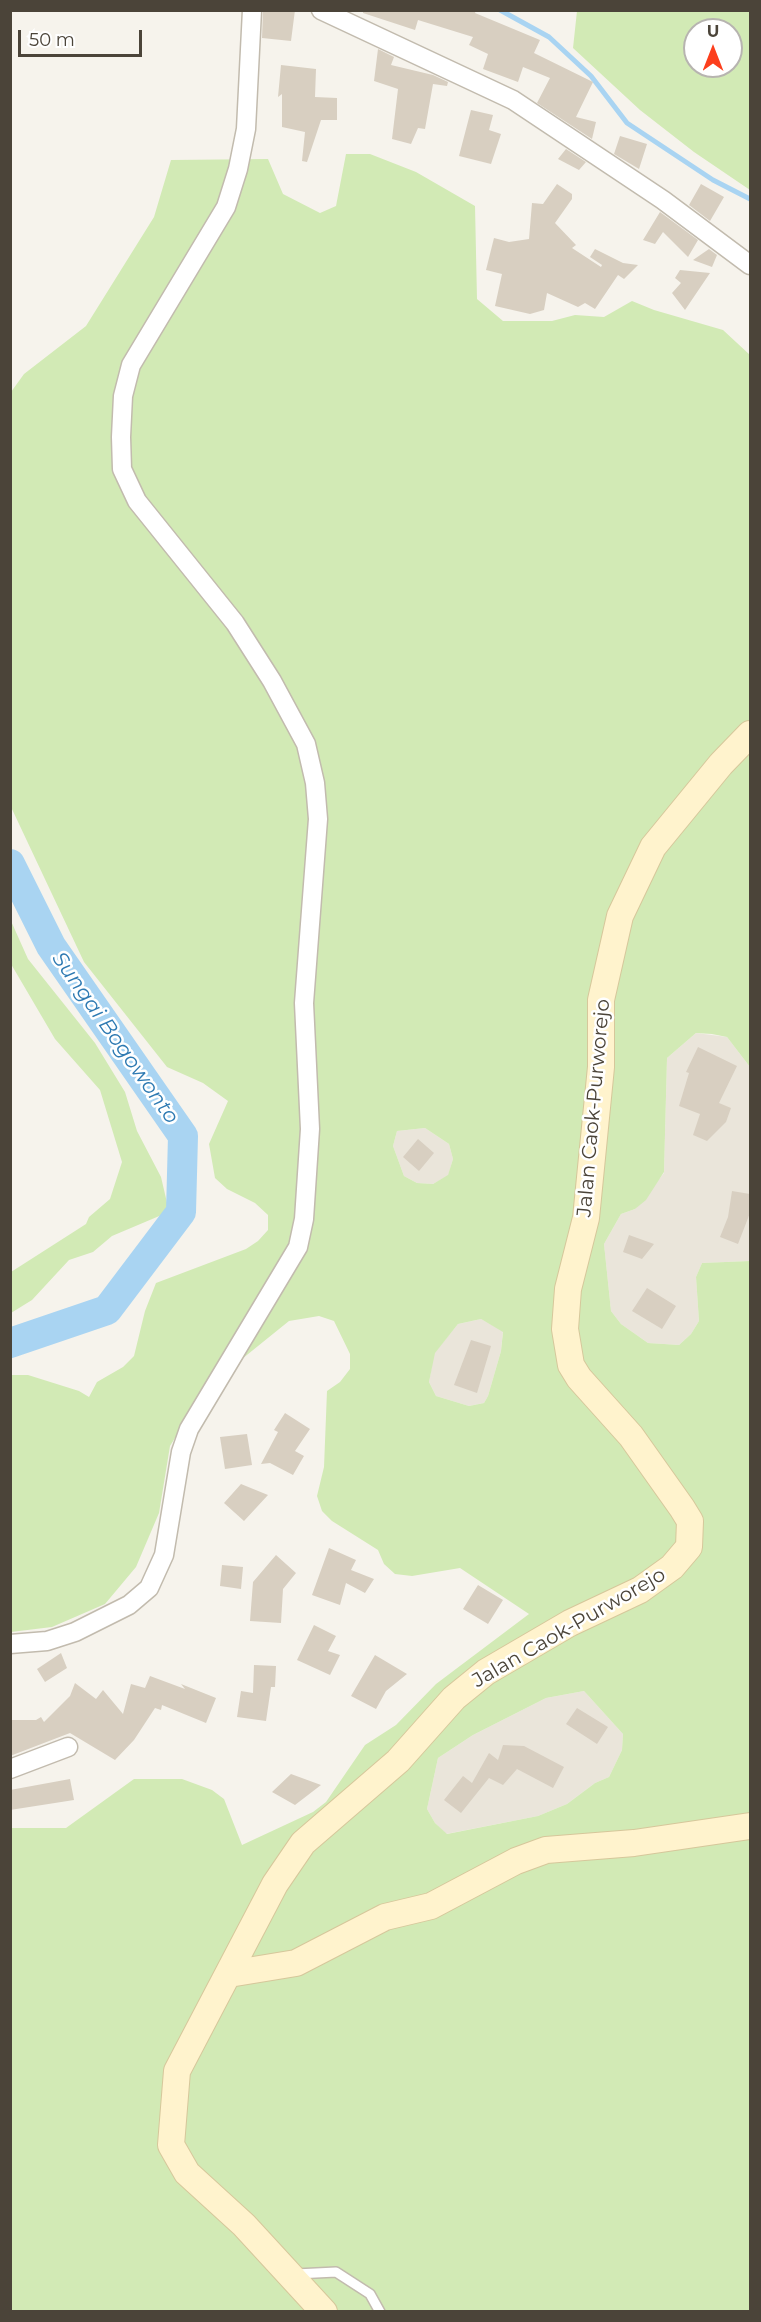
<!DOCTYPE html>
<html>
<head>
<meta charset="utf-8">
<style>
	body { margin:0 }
	#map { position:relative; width:761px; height:2322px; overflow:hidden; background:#f6f3ec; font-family:Montserrat,sans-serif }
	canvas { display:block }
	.frame { position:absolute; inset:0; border:12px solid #4b4439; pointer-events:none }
	.north { position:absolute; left:683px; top:18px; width:60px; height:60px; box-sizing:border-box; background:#fff; border:2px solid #b7b4b0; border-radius:50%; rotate:0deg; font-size:16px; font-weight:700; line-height:24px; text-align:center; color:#4b4439 }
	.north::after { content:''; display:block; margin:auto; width:21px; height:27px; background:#fc3f1d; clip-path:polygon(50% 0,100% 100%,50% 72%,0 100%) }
	.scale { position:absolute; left:18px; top:30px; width:124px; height:27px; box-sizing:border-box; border:3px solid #4b4439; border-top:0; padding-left:8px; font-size:18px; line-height:21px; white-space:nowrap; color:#4b4439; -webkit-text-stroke:4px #fff; paint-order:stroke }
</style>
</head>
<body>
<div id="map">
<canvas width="761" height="2322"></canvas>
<div class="frame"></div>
<div class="north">U</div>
<div class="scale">50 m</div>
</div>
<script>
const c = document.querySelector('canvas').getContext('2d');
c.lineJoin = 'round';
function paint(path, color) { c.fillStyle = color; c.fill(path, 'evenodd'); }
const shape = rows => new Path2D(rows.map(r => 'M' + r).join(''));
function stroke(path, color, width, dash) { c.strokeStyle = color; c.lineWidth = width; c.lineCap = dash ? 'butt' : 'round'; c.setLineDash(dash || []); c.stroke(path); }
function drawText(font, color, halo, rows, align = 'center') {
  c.font = font + ' Montserrat,sans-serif'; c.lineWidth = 5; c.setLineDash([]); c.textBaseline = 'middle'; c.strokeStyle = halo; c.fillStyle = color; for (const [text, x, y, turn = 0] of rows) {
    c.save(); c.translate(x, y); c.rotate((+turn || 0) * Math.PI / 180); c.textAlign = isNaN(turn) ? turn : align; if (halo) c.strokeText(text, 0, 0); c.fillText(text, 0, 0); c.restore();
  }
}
paint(shape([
	[696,1033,727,1037,750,1067,750,1261,702,1263,696,1277,699,1321,691,1334,679,1345,648,1343,621,1324,611,1311,604,1244,621,1214,635,1209,664,1173,667,1058],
	[425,1128,449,1144,453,1159,448,1176,433,1184,417,1183,404,1176,393,1146,397,1131],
	[481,1319,503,1331,501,1351,488,1396,484,1403,469,1406,436,1396,429,1382,434,1353,458,1324],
	[584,1691,623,1734,622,1750,609,1777,595,1783,567,1804,538,1816,446,1834,435,1823,427,1809,438,1758,473,1735,546,1698]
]), '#eae5da');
paint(shape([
	[577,11,750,11,750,190,694,152,640,110,573,48],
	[695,30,731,30,731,66,695,66],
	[346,154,370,154,416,172,475,206,477,299,503,321,552,321,575,315,604,317,632,301,654,310,723,330,750,355,750,1067,727,1037,712,1034,696,1033,667,1058,664,1172,646,1200,635,1209,621,1214,604,1244,611,1311,621,1324,648,1343,679,1345,691,1334,699,1321,696,1277,702,1263,750,1261,750,2311,11,2311,11,1828,66,1828,134,1779,182,1779,212,1790,224,1799,242,1845,313,1812,326,1802,365,1745,396,1725,436,1684,529,1614,460,1568,412,1576,395,1574,384,1564,378,1550,332,1521,322,1511,317,1496,324,1467,327,1391,340,1382,350,1369,350,1354,334,1321,319,1316,289,1321,206,1388,170,1446,159,1513,136,1567,105,1604,52,1627,11,1632,11,1375,28,1375,79,1391,89,1397,97,1382,123,1367,134,1356,145,1311,156,1283,246,1249,258,1241,268,1230,268,1215,255,1203,227,1189,215,1178,209,1144,228,1101,203,1083,167,1067,84,962,11,807,11,392,24,374,86,326,154,217,171,160,268,159,283,194,320,213,336,206],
	[425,1128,449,1144,453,1159,448,1175,433,1184,417,1183,404,1176,393,1146,397,1131],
	[481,1319,503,1332,501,1351,488,1396,484,1403,469,1406,436,1396,429,1382,435,1353,458,1324],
	[584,1691,623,1734,622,1750,609,1777,595,1783,567,1804,538,1816,447,1834,435,1823,427,1809,438,1758,473,1735,546,1698],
	[11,921,28,959,95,1043,125,1092,137,1131,161,1177,168,1207,164,1214,112,1236,93,1252,69,1260,32,1300,11,1313,11,1272,86,1224,89,1217,110,1199,122,1162,100,1090,55,1039,11,964]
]), '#d2eab5');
stroke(shape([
	[500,10,549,37,591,76,627,123,713,180,750,199]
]), '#a9d4f2', 5);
stroke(shape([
	[10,864,51,946,183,1136,181,1212,107,1310,10,1343]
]), '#a9d4f2', 30);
paint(shape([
	[263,10,295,10,291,41,262,38],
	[363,10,476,10,475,13,540,40,534,53,593,82,576,117,596,122,592,139,537,103,550,78,523,67,518,82,483,69,488,54,469,45,473,37,418,20,415,30,363,13],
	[378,49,394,57,391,65,433,75,448,82,447,86,433,84,425,129,418,128,411,144,392,139,398,89,374,81],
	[281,65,316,69,315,97,337,98,337,120,321,120,307,162,302,161,305,132,282,127,282,94,278,97],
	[471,110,493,115,489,130,501,134,491,164,459,156],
	[620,136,647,144,639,169,614,154],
	[566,149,586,162,579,170,558,159],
	[557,184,572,194,572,199,555,223,576,245,572,248,601,267,602,265,590,257,595,249,623,263,638,265,624,279,618,275,595,309,585,303,578,307,547,293,544,310,530,314,495,306,502,274,486,270,494,238,509,242,529,239,532,203,543,204],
	[701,184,724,197,710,221,689,205],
	[660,212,698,240,688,257,663,232,655,244,643,240],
	[709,249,717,255,712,267,693,260],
	[680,270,710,273,685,310,672,293,681,283,675,278],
	[698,1047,737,1066,719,1103,731,1108,726,1122,707,1141,693,1135,700,1114,679,1106,689,1073,686,1072],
	[418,1139,434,1153,419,1171,403,1157],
	[732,1191,750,1194,750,1213,738,1244,720,1237,728,1217],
	[629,1235,654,1244,642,1259,623,1252],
	[647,1288,676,1306,662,1329,632,1311],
	[471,1340,491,1346,477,1393,454,1385],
	[285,1413,310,1429,295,1451,304,1456,293,1475,270,1463,261,1464,278,1432,274,1430],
	[247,1434,252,1465,225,1469,220,1437],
	[241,1484,268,1495,244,1521,224,1503],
	[329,1548,356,1560,351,1570,374,1579,365,1593,346,1583,340,1605,312,1595],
	[276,1555,296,1573,283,1589,281,1623,250,1621,253,1582],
	[222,1565,243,1567,241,1589,220,1586],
	[478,1585,503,1600,488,1624,463,1609],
	[314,1625,336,1636,328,1651,340,1655,330,1675,297,1660],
	[61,1653,67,1668,45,1682,37,1669],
	[375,1655,407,1674,386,1691,376,1709,351,1696],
	[254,1665,276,1666,275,1687,271,1687,266,1721,237,1717,241,1691,253,1693],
	[150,1676,185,1689,181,1684,216,1698,206,1723,162,1705,161,1710,155,1708,134,1740,115,1760,70,1733,10,1756,10,1720,36,1720,41,1717,44,1722,70,1696,75,1683,96,1699,103,1690,123,1714,131,1684,145,1688],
	[577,1708,608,1727,597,1744,566,1724],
	[503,1745,524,1746,564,1767,553,1788,517,1769,503,1785,489,1778,461,1813,444,1800,463,1776,472,1783,489,1753,498,1760],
	[291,1774,321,1785,295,1805,272,1792],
	[70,1779,74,1800,10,1810,10,1790]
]), '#d8cfc1');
const lane = shape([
	[296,2274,336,2272,370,2294,380,2312]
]);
const street = shape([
	[321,10,513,100,663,200,750,265],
	[10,1644,47,1641,75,1632,129,1605,149,1588,164,1555,181,1452,189,1429,298,1247,304,1219,310,1129,304,1003,318,819,315,783,306,744,272,681,235,623,137,501,122,469,121,437,123,396,131,365,226,207,238,169,246,129,252,10],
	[10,1769,68,1747]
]);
const secondary = shape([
	[229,1974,296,1963,385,1917,431,1906,516,1861,546,1850,634,1843,750,1826],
	[324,2312,244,2225,187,2173,171,2145,177,2071,275,1884,303,1843,398,1761,454,1698,486,1672,570,1623,640,1590,672,1567,689,1547,690,1521,682,1508,631,1436,579,1378,571,1365,565,1329,568,1289,586,1218,601,1067,601,1000,620,916,653,847,721,764,750,734]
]);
stroke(lane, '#c2bbae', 12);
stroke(street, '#c2bbae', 21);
stroke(secondary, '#d6c79b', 28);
stroke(lane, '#fff', 9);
stroke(street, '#fff', 18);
stroke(secondary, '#fff3cd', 26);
drawText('20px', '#4b4439', '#fff', [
	["Jalan Caok-Purworejo",594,1108,-85],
	["Jalan Caok-Purworejo",569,1628,-30]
]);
drawText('italic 21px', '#2e7ab2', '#fff', [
	["Sungai Bogowonto",115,1038,55]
]);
</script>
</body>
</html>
